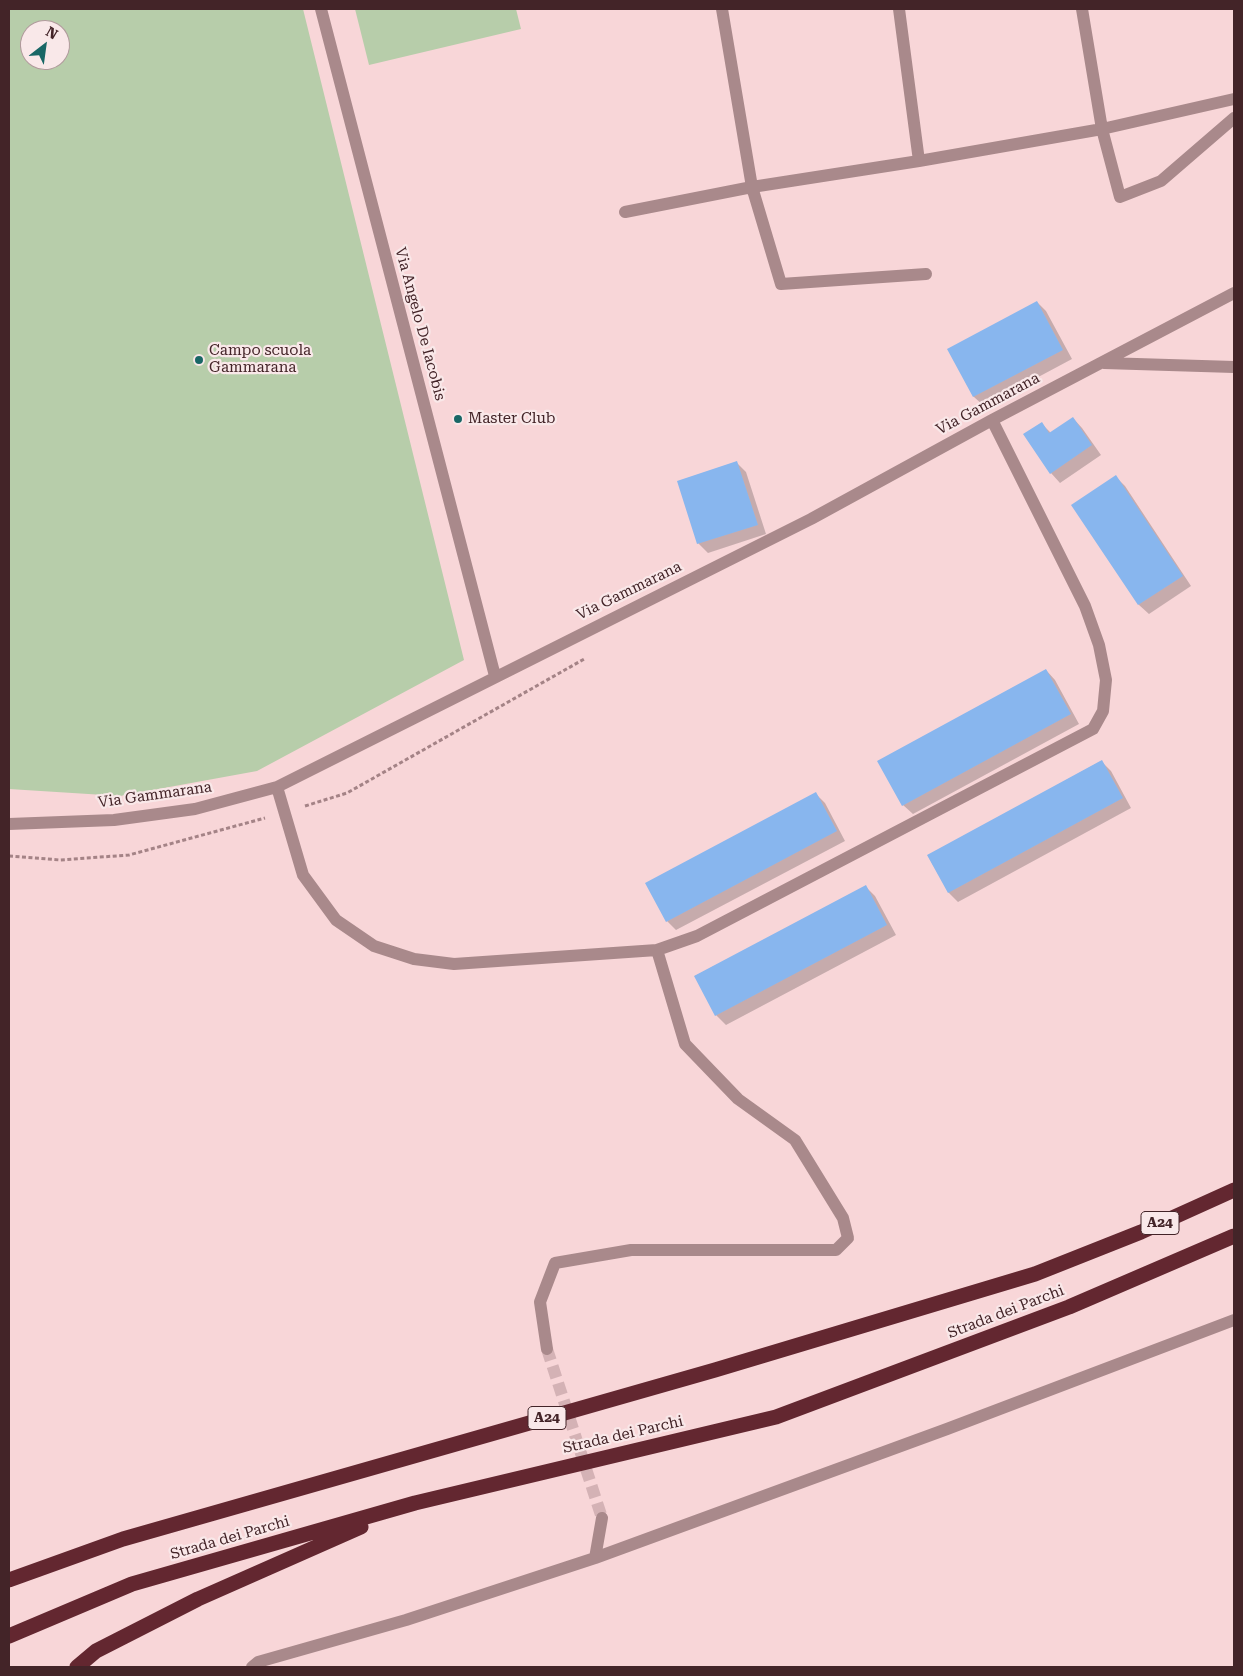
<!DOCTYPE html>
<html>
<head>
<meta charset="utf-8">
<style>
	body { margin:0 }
	#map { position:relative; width:1243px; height:1676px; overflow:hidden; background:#f8d6d8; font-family:"Roboto Serif",serif }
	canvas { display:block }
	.frame { position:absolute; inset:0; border:10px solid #432428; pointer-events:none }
	.north { position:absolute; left:20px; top:20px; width:50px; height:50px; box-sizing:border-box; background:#f9e8e9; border:1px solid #b09a9c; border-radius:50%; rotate:30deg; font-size:14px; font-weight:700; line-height:20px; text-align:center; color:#432428 }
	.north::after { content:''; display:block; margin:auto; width:18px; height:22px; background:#196766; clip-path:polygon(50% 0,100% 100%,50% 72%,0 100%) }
</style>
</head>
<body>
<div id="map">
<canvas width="1243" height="1676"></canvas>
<div class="frame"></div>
<div class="north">N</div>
</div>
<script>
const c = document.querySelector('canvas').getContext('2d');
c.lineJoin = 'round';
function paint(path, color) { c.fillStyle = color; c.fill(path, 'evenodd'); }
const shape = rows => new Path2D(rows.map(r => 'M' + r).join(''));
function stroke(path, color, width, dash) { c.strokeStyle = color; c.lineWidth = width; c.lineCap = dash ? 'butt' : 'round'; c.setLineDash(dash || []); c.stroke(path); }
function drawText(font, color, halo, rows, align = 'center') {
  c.font = font + ' "Roboto Serif",serif'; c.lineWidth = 4.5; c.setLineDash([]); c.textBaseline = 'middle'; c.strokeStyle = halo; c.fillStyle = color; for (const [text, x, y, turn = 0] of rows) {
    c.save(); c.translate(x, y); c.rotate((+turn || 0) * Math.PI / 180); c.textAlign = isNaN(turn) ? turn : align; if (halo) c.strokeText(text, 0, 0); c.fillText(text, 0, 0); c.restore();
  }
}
paint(shape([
	[9,9,303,9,464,660,257,771,120,796,9,789],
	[30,30,60,30,60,60,30,60],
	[355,9,516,9,521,29,369,65]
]), '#b7cdaa');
paint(shape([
	[1037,302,1046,311,1072,359,984,406,974,397,949,349],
	[1073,418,1082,428,1101,455,1060,483,1051,473,1025,435,1041,423,1051,433],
	[737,463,746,472,766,534,708,553,698,543],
	[1116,477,1125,486,1191,586,1149,614,1139,605,1073,505],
	[1046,670,1055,680,1079,724,913,814,903,805],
	[1101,761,1111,771,1131,808,958,902,949,893,928,856],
	[816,794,825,803,845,841,676,930,667,921],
	[866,887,875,896,896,935,726,1025,716,1015,695,976]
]), '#0003');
paint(shape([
	[1037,301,1063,350,973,397,947,349],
	[1073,417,1092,445,1050,474,1023,434,1042,422,1049,433],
	[737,461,758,525,697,544,677,481],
	[1116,475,1183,576,1138,605,1071,505],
	[1046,669,1071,714,902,806,877,761],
	[1102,760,1123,798,948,893,927,855],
	[816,792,837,831,666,922,645,883],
	[866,885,887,925,715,1016,694,976]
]), '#88b6ee');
stroke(shape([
	[547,1349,602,1518]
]), '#d4b2b5', 12, [12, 6]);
stroke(shape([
	[305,806,347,793,586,658],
	[9,856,60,860,129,855,265,818]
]), '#a48386', 3, [4, 2.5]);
stroke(shape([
	[321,9,495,676],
	[722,9,752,187,781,284,926,274],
	[899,9,919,161],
	[1082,9,1102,129,1120,197,1161,181,1234,118],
	[625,212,752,187,919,161,1102,129,1234,99],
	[1104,363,1234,367],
	[277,787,303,875,336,920,374,946,414,959,454,964,657,950,697,936,1093,729,1103,711,1106,680,1099,645,1085,606,992,420],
	[9,824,114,820,195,809,277,787,811,519,992,420,1234,293],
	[547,1349,540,1302,555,1263,631,1250,836,1250,848,1238,843,1218,795,1140,738,1099,685,1044,657,950],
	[595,1558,602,1518],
	[252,1667,258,1662,406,1620,595,1558,947,1429,1234,1320]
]), '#a9898b', 12);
stroke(shape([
	[9,1580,123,1539,715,1370,1035,1274,1141,1232,1234,1190],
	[9,1636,132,1584,415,1503,776,1417,1069,1307,1234,1236],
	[77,1667,96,1651,198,1599,361,1527]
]), '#632730', 15);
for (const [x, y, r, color] of [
	[199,360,5,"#196766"],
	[458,419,5,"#196766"]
]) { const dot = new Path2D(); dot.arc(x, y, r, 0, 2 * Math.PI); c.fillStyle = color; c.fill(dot); stroke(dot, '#f9e8e9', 2); }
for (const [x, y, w] of [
	[1160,1223,38],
	[547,1418,38]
]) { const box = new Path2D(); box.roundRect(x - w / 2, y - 11.5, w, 23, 4); c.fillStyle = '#f9e8e9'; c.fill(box); stroke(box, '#432428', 1); }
drawText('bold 14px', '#432428', null, [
	["A24",1160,1223],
	["A24",547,1418]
]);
drawText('15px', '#432428', '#f9e8e9', [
	["Via Angelo De Iacobis",420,324,75],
	["Via Gammarana",988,404,-28],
	["Via Gammarana",629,591,-26],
	["Via Gammarana",155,795,-8],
	["Strada dei Parchi",1006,1312,-21],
	["Strada dei Parchi",623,1435,-13],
	["Strada dei Parchi",230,1538,-16]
]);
drawText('15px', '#432428', '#f9e8e9', [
	["Campo scuola",209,351],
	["Gammarana",209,368],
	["Master Club",468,419]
], 'left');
</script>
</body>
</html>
